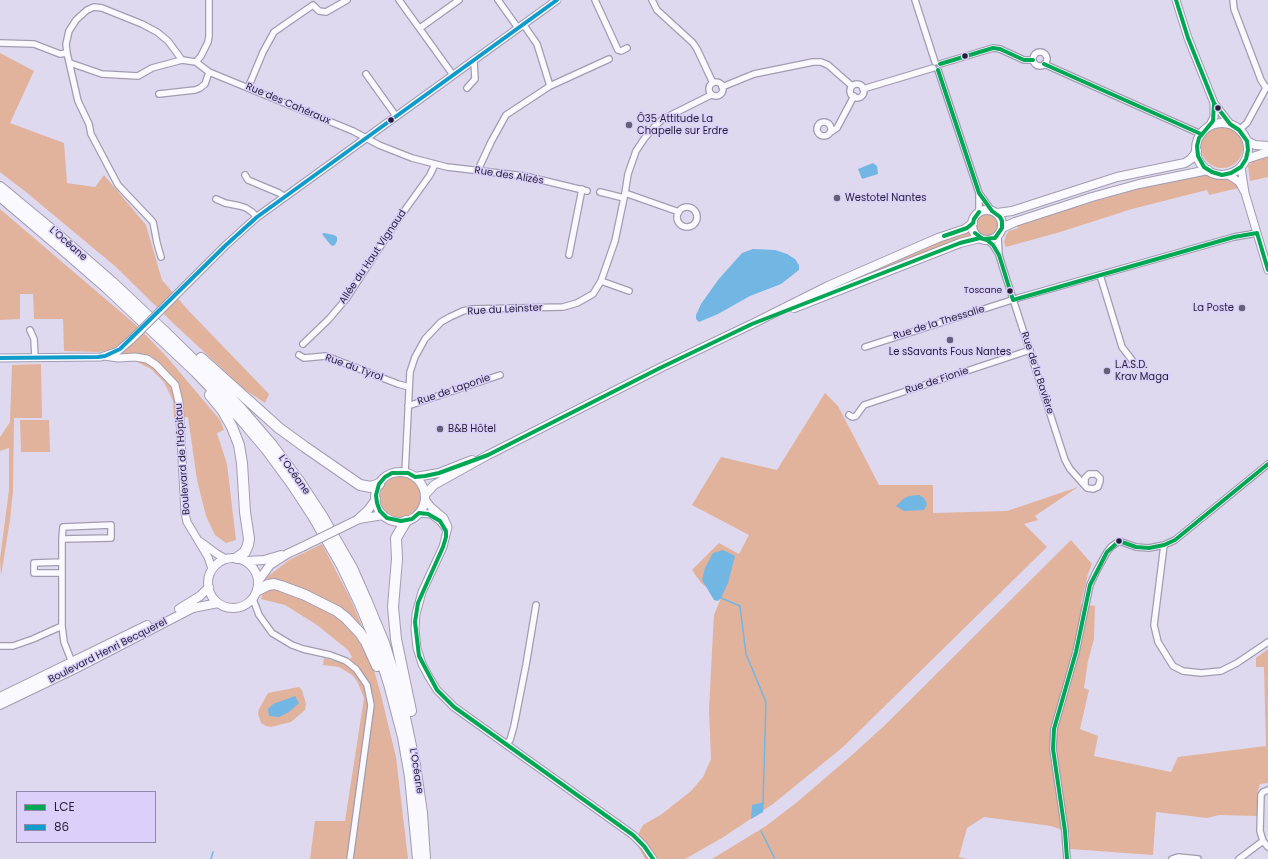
<!DOCTYPE html>
<html>
<head>
<meta charset="utf-8">
<style>
	body { margin:0 }
	#map { position:relative; width:1268px; height:859px; overflow:hidden; background:#dfd9f0; font-family:Poppins,sans-serif }
	canvas { display:block }
	.legend { position:absolute; left:16px; top:791px; width:140px; height:52px; box-sizing:border-box; background:#dad0f9; border:1px solid #9289ab; margin:0; padding:5px 7px; list-style:none; font-size:12px; color:#251e37 }
	.legend li { display:flex; align-items:center; gap:8px; height:20px }
	.legend b { width:20px; border:1px solid #9289ab }
</style>
</head>
<body>
<div id="map">
<canvas width="1268" height="859"></canvas>
<ul class="legend">
<li><b style="height:5px;background:#00a754"></b>LCE</li>
<li><b style="height:5px;background:#109cca"></b>86</li>
</ul>
</div>
<script>
const c = document.querySelector('canvas').getContext('2d');
c.lineJoin = 'round';
function paint(path, color) { c.fillStyle = color; c.fill(path, 'evenodd'); }
const shape = rows => new Path2D(rows.map(r => 'M' + r).join(''));
function stroke(path, color, width, dash) { c.strokeStyle = color; c.lineWidth = width; c.lineCap = dash ? 'butt' : 'round'; c.setLineDash(dash || []); c.stroke(path); }
function drawText(font, color, halo, rows, align = 'center') {
  c.font = font + ' Poppins,sans-serif'; c.lineWidth = 3; c.setLineDash([]); c.textBaseline = 'middle'; c.strokeStyle = halo; c.fillStyle = color; for (const [text, x, y, turn = 0] of rows) {
    c.save(); c.translate(x, y); c.rotate((+turn || 0) * Math.PI / 180); c.textAlign = isNaN(turn) ? turn : align; if (halo) c.strokeText(text, 0, 0); c.fillText(text, 0, 0); c.restore();
  }
}
paint(shape([
	[0,53,34,71,10,123,64,143,67,183,95,187,104,175,146,225,162,280,188,310,269,394,265,403,244,389,173,323,116,267,26,192,0,172],
	'1201 147a21 21 0 1 1 42 0a21 21 0 1 1-42 0Z',
	[1268,157,1268,177,1250,181,1248,166,1252,162],
	[1205,175,1228,179,1234,182,1239,188,1209,195,1207,190,1132,209,1060,232,1006,247,1004,242,1006,235,1009,231,1018,228,1018,225,1047,215,1141,188],
	[0,209,136,325,167,357,220,420,224,430,217,433,227,464,236,540,226,543,215,535,206,516,197,480,188,417,174,418,173,401,164,382,151,369,135,361,123,361,113,349,99,352,64,351,63,319,34,319,33,294,20,294,20,319,0,320],
	'976 225a11 11 0 1 1 22 0a11 11 0 1 1-22 0Z',
	[970,227,974,236,809,299],
	[41,364,42,418,14,418,13,491,10,520,1,576,0,559,9,490,9,448,0,451,0,437,10,422,12,365],
	[825,393,838,406,879,485,933,485,933,513,1007,511,1078,487,1035,516,1038,520,1024,524,1047,547,843,747,773,804,722,838,685,859,645,859,635,840,643,825,662,814,691,791,703,777,711,759,709,709,713,632,714,615,721,598,701,583,692,570,719,543,739,554,749,535,692,505,721,457,777,470],
	[20,420,49,420,50,452,21,452],
	'380 497a21 21 0 1 1 42 0a21 21 0 1 1-42 0Z',
	[1071,540,1092,564,1088,574,1081,604,1095,606,1094,639,1088,661,1084,688,1089,690,1080,729,1098,736,1094,756,1171,772,1178,757,1266,746,1264,667,1256,667,1256,658,1268,649,1268,783,1260,784,1257,794,1257,816,1219,815,1207,818,1156,812,1153,855,1070,849,1070,833,1051,826,984,817,967,828,959,857,967,859,712,859,766,826,796,803,852,755,884,726],
	[322,544,351,600,361,624,355,636,360,643,374,670,381,695,396,757,408,859,310,859,315,821,345,821,364,698,357,681,352,675,339,667,323,665,324,658,345,664,352,657,348,650,317,625,285,605,261,599,267,577,289,560],
	[299,687,302,690,306,704,305,710,291,722,271,727,266,726,261,723,258,714,259,709,268,693]
]), '#e1b39c');
paint(shape([
	[873,163,877,166,878,174,862,179,858,169],
	[324,233,334,235,337,237,337,241,335,245,332,246,329,243,322,234],
	[753,249,775,250,787,254,795,259,799,265,799,270,781,284,750,296,718,314,699,322,696,319,696,315,701,304,718,280,742,253],
	[919,495,924,498,927,504,924,510,904,511,896,506,903,499,909,496],
	[723,550,735,556,728,583,721,598,718,601,714,600,702,580,705,568,713,553],
	[295,696,299,703,289,712,279,717,269,716,268,709,273,704],
	[764,802,763,812,751,819,752,805]
]), '#72b6e3');
stroke(shape([
	[721,598,740,606,746,654,766,702,763,803],
	[761,831,775,859],
	[211,859,213,852]
]), '#72b6e3', 1.5);
const minor = shape([
	[399,0,453,75],
	[498,0,518,28],
	[595,0,618,50,621,51,627,48],
	[652,0,657,10,693,43,697,49,713,83],
	[915,0,935,62],
	[1233,0,1234,9,1261,80,1266,88],
	[523,24,537,44,550,86],
	[420,28,459,0],
	[0,43,34,44,60,54,67,53],
	'1033 59a7 7 0 1 1 14 0a7 7 0 1 1-14 0Z',
	[196,62,201,56,208,42,209,36,209,0],
	[70,63,102,74,138,76,152,68,182,60],
	[940,64,993,48,1000,49,1024,60,1033,60],
	[1044,64,1201,134],
	[938,70,979,193,979,212],
	[366,74,396,116],
	'709 89a7 7 0 1 1 14 0a7 7 0 1 1-14 0Z',
	'850 91a7 7 0 1 1 14 0a7 7 0 1 1-14 0Z',
	[722,87,754,74,813,62,821,62,828,65,852,86],
	[248,88,263,52,274,32,313,5,319,11,326,12,347,0],
	[467,88,475,79,474,61],
	[863,89,933,68],
	[159,94,195,90,200,88,205,84,209,72],
	'817 129a7 7 0 1 1 14 0a7 7 0 1 1-14 0Z',
	[1239,130,1247,123,1266,88,1268,87],
	[831,132,837,128,854,96],
	[478,170,491,142,506,115,550,86,609,59],
	[245,175,248,180,279,193,285,197],
	[600,192,624,198],
	[625,193,679,212],
	[979,193,992,211],
	[216,199,225,203,240,206,246,208,252,212,257,217],
	'677 217a10 10 0 1 1 20 0a10 10 0 1 1-20 0Z',
	[998,236,999,255,1002,265,1065,460,1070,469,1087,488,1093,489,1098,487,1100,481,1100,478,1096,474,1089,474,1085,478,1085,485],
	[987,240,993,245,998,253],
	[569,255,582,189],
	[161,257,157,243,153,222,118,185,91,134,89,124,78,101,67,53,66,44,69,31,76,20,87,10,94,7,102,8,142,24,157,32,168,41,182,60,196,62,209,72,353,131,379,145,412,158,447,167,525,176,587,191],
	[1100,275,1122,347,1132,360],
	[601,281,629,291],
	[30,330,34,339,35,357],
	[303,344,329,319,346,299,397,221,430,175,435,164],
	[865,347,1018,298,1234,237,1257,233],
	[299,355,304,358,326,356,398,384,409,387],
	[408,406,500,375],
	[849,415,852,417,856,416,864,405,1030,350],
	[405,473,410,372,415,357,425,339,441,322,450,317,463,311,472,309,563,307,577,303,593,294,601,281,615,241,625,193,628,174,636,151,644,139,655,126,663,119,711,95],
	[62,539,111,538,111,525,63,527,62,539,62,626,64,642,73,665],
	[1164,545,1154,625,1158,642,1173,666,1183,671,1201,673,1221,671,1237,663,1268,642],
	[62,562,34,563,34,573,62,573],
	[253,599,259,615,272,633,292,645,303,649,330,655,346,661,356,669,367,685,371,705,350,859],
	[0,646,13,646,33,639,62,626],
	[506,745,510,740,514,726,526,665,536,605],
	[1268,790,1263,792,1261,795,1260,831,1263,841,1268,847],
	[1067,859,1065,831,1053,749,1054,729,1076,652,1090,585,1096,572,1107,552,1111,547,1119,541,1136,547,1149,548,1164,545,1175,540,1268,464],
	[1172,859,1178,857,1198,859],
	[1239,859,1263,841]
]);
const tertiary = shape([
	[1176,0,1188,38,1214,103,1230,124],
	[1209,127,1214,117,1214,103],
	[1241,167,1245,193,1268,270],
	[1227,174,1239,182,1244,191],
	[168,303,226,245,257,217,557,0],
	[104,356,118,358,135,357,147,359,156,365,175,385,179,402,185,513,187,522,208,557,212,569],
	[0,358,101,357,118,351,132,339],
	[425,499,431,507,444,518,448,527,443,547,422,592,416,614,415,629,417,648,422,664,429,677,437,690,454,707,633,835,644,846,653,859],
	[419,513,431,514,440,521,445,527],
	[201,542,217,554,226,559]
]);
const secondary = shape([
	'1196 149a26 26 0 1 1 52 0a26 26 0 1 1-52 0Z',
	[1247,141,1255,145,1268,146],
	[1246,159,1268,152],
	'972 225a15 15 0 1 1 30 0a15 15 0 1 1-30 0Z',
	[997,213,1012,211,1117,177,1185,163,1191,159,1197,151],
	[1002,228,1015,222,1092,197,1139,184,1208,170],
	[794,308,960,243,980,238],
	'375 497a25 25 0 1 1 50 0a25 25 0 1 1-50 0Z',
	[415,477,439,473,472,460],
	[425,495,434,485,488,455,660,368,752,324,828,286,938,238,965,229,973,223],
	[359,519,383,515],
	[357,520,368,510,376,499],
	'208 583a25 25 0 1 1 50 0a25 25 0 1 1-50 0Z',
	[246,561,264,560,281,555],
	[259,580,270,565,287,554,302,547],
	[179,609,200,596,209,587],
	[0,697,147,625],
	[0,705,75,669,193,608,218,603]
]);
const motorway = shape([
	[0,187,52,230,113,283,166,333,212,378,242,410,272,445,299,481,322,516,352,568,367,602,384,643,400,694,415,765,422,813,425,859],
	[0,196,61,248,107,288,196,372,240,418,267,450,292,484,313,516,342,566,360,604,376,643,389,684,403,737,410,777,418,859],
	[201,358,279,428,305,447,360,485,371,487,379,484],
	[210,395,223,411,232,427,239,445,242,463,245,512,249,539,248,545,245,552,237,558],
	[406,521,396,538,397,559,393,607,396,639,411,711],
	[258,590,268,585,274,584,281,586,305,595,337,611,346,618,360,633,366,642,377,666]
]);
stroke(minor, '#a29cb1', 8);
stroke(tertiary, '#a29cb1', 9);
stroke(secondary, '#a29cb1', 10);
stroke(motorway, '#a29cb1', 12);
stroke(minor, '#faf9fd', 5.5);
stroke(tertiary, '#faf9fd', 7);
stroke(secondary, '#faf9fd', 8);
stroke(motorway, '#faf9fd', 10);
const tertiaryBridge = shape([
	[132,339,168,303]
]);
const secondaryBridge = shape([
	[302,547,357,520]
]);
stroke(tertiaryBridge, '#a29cb1', 9, []);
stroke(secondaryBridge, '#a29cb1', 10, []);
stroke(tertiaryBridge, '#faf9fd', 7);
stroke(secondaryBridge, '#faf9fd', 8);
stroke(shape([
	[1176,0,1188,38],
	[1188,38,1214,103],
	[1188,38,1214,103],
	[940,64,993,48,1000,49,1024,60,1033,60],
	[1044,64,1201,134],
	[938,70,979,193,992,211,1000,217,1002,221,1002,228,995,238,983,239,975,233],
	[1214,103,1230,124,1239,130,1247,141,1248,150,1246,159,1241,167,1231,173,1222,175,1212,172,1204,167,1198,156,1197,146,1199,138,1213,121,1214,103],
	[1257,233,1268,270],
	[944,236,967,228,973,223,974,219,979,212],
	[1013,300,1234,237,1257,233],
	[1119,541,1136,547,1149,548,1164,545,1175,540,1268,464],
	[653,859,644,846,633,835,454,707,437,690,419,656,415,622,418,603,443,547,446,537,446,531,440,521,428,514,419,513,412,519,401,521,387,518,380,511,377,503,376,495,379,484,385,477,392,473,408,473,415,477,425,476,439,473,488,455,660,368,752,324,960,243,980,238,987,240,993,245,999,255,1013,300],
	[1067,859,1065,831,1053,749,1054,729,1076,652,1090,585,1107,552,1119,541]
]), '#00a754', 4);
stroke(shape([
	[0,358,98,357,105,356,120,349,226,245,257,217,557,0]
]), '#109cca', 4);
for (const [x, y, r, color] of [
	[965,56,3.5,"#251e37"],
	[1218,108,3.5,"#251e37"],
	[391,120,3.5,"#251e37"],
	[629,125,4,"#665f78"],
	[837,198,4,"#665f78"],
	[1010,291,3.5,"#251e37"],
	[1242,308,4,"#665f78"],
	[950,340,4,"#665f78"],
	[1107,371,4,"#665f78"],
	[440,429,4,"#665f78"],
	[1119,541,3.5,"#251e37"]
]) { const dot = new Path2D(); dot.arc(x, y, r, 0, 2 * Math.PI); c.fillStyle = color; c.fill(dot); stroke(dot, '#dad0f9', 1.5); }
drawText('9px', '#251e37', '#dad0f9', [
	["Toscane",1002,291]
], 'right');
drawText('10px', '#251e37', '#dad0f9', [
	["Rue des Cahéraux",288,104,23],
	["Rue des Alizés",509,176,9],
	["L’Océane",68,244,41],
	["Allée du Haut Vignaud",373,257,-56],
	["Rue du Leinster",505,310,-3],
	["Rue de la Thessalie",939,323,-17],
	["Rue du Tyrol",354,368,20],
	["Rue de la Bavière",1037,373,72],
	["Rue de Fionie",937,381,-18],
	["Rue de Laponie",454,390,-19],
	["Boulevard de l'Hôpitau",183,459,-94],
	["L’Océane",294,475,54],
	["Boulevard Henri Becquerel",108,651,-27],
	["L’Océane",416,771,81]
]);
drawText('10px', '#251e37', '#dad0f9', [
	["Ô35 Attitude La",637,119],
	["Chapelle sur Erdre",637,131],
	["Westotel Nantes",845,198],
	["La Poste",1234,308,"right"],
	["Le sSavants Fous Nantes",950,352,"center"],
	["L.A.S.D.",1115,365],
	["Krav Maga",1115,377],
	["B&B Hôtel",448,429]
], 'left');
</script>
</body>
</html>
